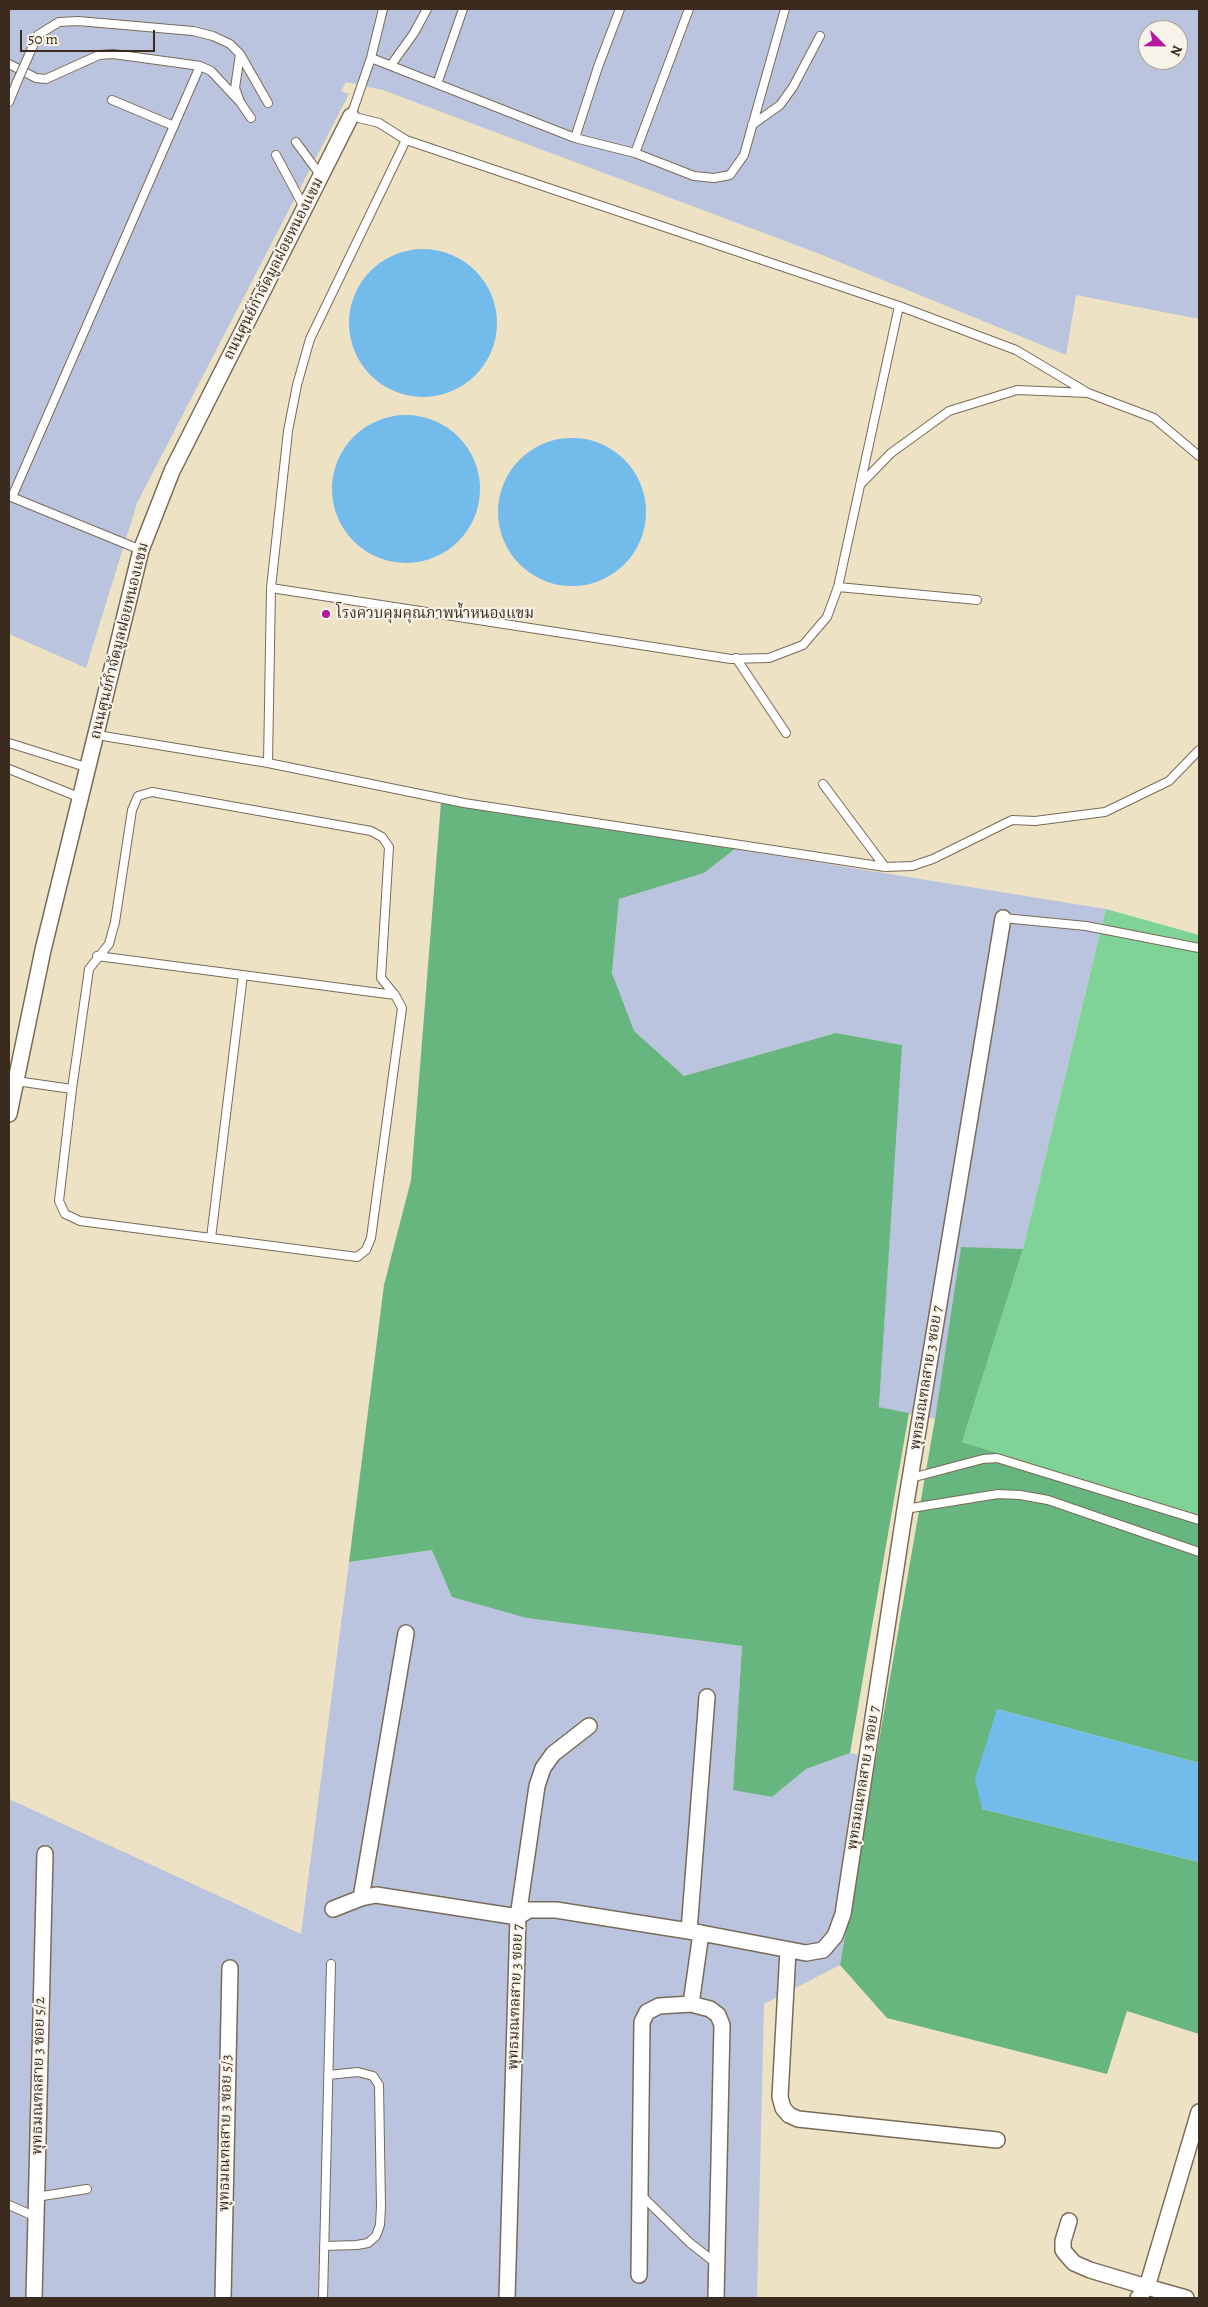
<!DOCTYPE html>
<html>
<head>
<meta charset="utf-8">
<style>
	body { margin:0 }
	#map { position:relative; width:1208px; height:2307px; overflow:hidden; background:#eee2c5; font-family:Alegreya,serif }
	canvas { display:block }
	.frame { position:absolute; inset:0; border:10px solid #3b2a1e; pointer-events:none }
	.north { position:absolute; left:1138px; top:20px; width:50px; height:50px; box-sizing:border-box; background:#f7f3e8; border:1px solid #aca397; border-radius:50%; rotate:113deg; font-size:14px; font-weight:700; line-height:20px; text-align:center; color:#3b2a1e }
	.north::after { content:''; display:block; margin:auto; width:18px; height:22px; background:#b5179e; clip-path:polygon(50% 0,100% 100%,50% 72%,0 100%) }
	.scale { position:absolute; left:20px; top:30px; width:135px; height:22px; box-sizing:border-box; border:2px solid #3b2a1e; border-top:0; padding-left:6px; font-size:15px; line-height:18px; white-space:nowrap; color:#3b2a1e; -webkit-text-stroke:4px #f7f3e8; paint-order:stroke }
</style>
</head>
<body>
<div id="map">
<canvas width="1208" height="2307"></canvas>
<div class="frame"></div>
<div class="north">N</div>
<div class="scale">50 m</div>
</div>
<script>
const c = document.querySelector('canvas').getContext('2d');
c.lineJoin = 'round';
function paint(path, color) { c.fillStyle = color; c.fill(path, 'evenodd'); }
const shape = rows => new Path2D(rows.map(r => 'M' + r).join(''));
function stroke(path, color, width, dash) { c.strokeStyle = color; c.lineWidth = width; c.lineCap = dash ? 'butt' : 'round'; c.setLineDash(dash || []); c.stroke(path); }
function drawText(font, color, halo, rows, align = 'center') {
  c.font = font + ' Alegreya,"Noto Serif Thai",serif'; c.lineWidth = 4; c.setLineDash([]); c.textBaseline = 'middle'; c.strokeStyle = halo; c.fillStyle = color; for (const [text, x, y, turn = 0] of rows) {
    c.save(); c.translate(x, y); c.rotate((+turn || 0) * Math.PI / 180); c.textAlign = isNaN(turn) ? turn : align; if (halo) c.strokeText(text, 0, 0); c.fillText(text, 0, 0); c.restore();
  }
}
paint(shape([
	[9,9,1199,9,1199,319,1076,295,1066,355,817,253,383,90,346,82,341,91,349,94,137,503,86,668,9,634],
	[1148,30,1178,30,1178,60,1148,60],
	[735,849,1106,909,1023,1249,961,1248,935,1419,879,1407,901,1045,836,1033,684,1076,633,1031,612,973,619,899,704,873],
	[432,1550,527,1618,742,1646,733,1789,772,1797,806,1769,850,1753,876,1758,840,1965,764,2004,757,2298,9,2298,9,1799,301,1934,349,1562]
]), '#bac4de');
paint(shape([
	[1106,909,1199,935,1199,1515,962,1442,1023,1249]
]), '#7fd396');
paint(shape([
	[441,802,735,849,704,873,619,899,612,973,634,1031,684,1076,836,1033,902,1045,879,1407,909,1413,850,1753,806,1769,772,1797,733,1790,742,1646,527,1618,452,1597,432,1550,349,1562,384,1285,411,1180],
	[961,1247,1023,1249,962,1442,1199,1515,1199,1763,997,1709,982,1809,1199,1862,1199,2034,1127,2011,1107,2074,887,2018,840,1965,935,1419]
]), '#67b57f');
paint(shape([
	'349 323a74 74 0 1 1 148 0a74 74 0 1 1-148 0Z',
	'332 489a74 74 0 1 1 148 0a74 74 0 1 1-148 0Z',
	'498 512a74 74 0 1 1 148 0a74 74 0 1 1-148 0Z',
	[997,1709,1199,1763,1199,1862,982,1809,975,1779]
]), '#73bbeb');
const lane = shape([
	[383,9,371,58,351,116,379,123,406,140,899,306,1016,350,1088,393],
	[32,48,38,35,46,30,59,22,78,21,193,31,213,36,230,44,240,54],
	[371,58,575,138,635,153,694,176,714,178,730,175,744,155,785,9],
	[9,64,36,78,46,79,99,55,113,54,179,63,200,66,211,71,240,102],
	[391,65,414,33,427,9],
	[437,84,463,9],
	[112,100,174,126],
	[9,102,17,82],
	[251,118,240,102,235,88,240,54,268,103],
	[752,125,780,105,793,87,820,36],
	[575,138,598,67,620,9],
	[296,142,321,176],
	[635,153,689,9],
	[276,155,305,209],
	[860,485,891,453,949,411,1017,390,1088,393,1154,418,1199,456],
	[9,496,141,550],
	[12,497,200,66],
	[838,587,977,600],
	[271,588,731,659,769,658,803,645,827,617,838,587,899,306],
	[736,658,786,733],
	[97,735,268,763,464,803,885,867,912,866,933,859,1012,820,1035,821,1105,812,1169,781,1199,750],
	[9,743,89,768],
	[268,763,271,588,288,431,297,385,310,339,406,140],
	[9,769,81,798],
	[823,784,885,867],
	[152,792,371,831,382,837,389,847,381,978,395,995,402,1008,371,1238,366,1250,357,1257,80,1221,65,1214,59,1201,72,1089,89,969,109,944,115,922,132,810,138,796,152,792],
	[1003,918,1086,926,1199,948],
	[97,956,395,995],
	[16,1081,72,1089],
	[211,1238,243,975],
	[911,1478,983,1459,997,1458,1199,1520],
	[905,1509,998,1494,1020,1495,1048,1500,1199,1552],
	[641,2195,690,2243,717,2264],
	[36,2197,87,2189],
	[9,2205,36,2217],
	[324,2246,357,2245,368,2243,376,2236,380,2225,381,2206,379,2085,373,2076,358,2072,328,2075],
	[323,2298,331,1964]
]);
const street = shape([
	[9,1114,43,950,141,550,172,471,351,116],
	[361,1898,406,1633],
	[333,1909,361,1898,376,1895,518,1917,537,1786,543,1768,553,1754,589,1726],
	[689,1931,707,1697],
	[788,1950,780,2097,783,2108,789,2115,798,2119,997,2140],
	[691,2004,701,1933],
	[1069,2221,1063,2241,1063,2250,1066,2254,1074,2263,1090,2270,1147,2287,1138,2298],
	[639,2275,642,2022,647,2012,659,2006,691,2004,710,2009,718,2015,722,2025,716,2298],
	[34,2298,45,1854],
	[223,2298,230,1968],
	[507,2298,518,1917,529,1910,556,1910,701,1933,806,1953,823,1950,835,1936,843,1914,905,1509,1003,918],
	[1186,2298,1147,2287,1199,2112]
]);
stroke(lane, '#7a6a58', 10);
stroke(street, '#7a6a58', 18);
stroke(lane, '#fff', 8);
stroke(street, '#fff', 15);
const laneBridge = shape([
	[17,82,32,48]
]);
stroke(laneBridge, '#7a6a58', 10, []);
stroke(laneBridge, '#fff', 8);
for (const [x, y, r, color] of [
	[326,614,5,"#b5179e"]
]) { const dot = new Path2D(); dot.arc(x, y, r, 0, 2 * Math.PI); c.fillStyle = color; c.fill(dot); stroke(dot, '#f7f3e8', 2); }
drawText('15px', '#3b2a1e', '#f7f3e8', [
	["ถนนศูนย์กำจัดมูลฝอยหนองแขม",274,269,-63],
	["ถนนศูนย์กำจัดมูลฝอยหนองแขม",120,641,-76],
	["พุทธมณฑลสาย 3 ซอย 7",927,1378,-81],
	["พุทธมณฑลสาย 3 ซอย 7",864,1778,-81],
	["พุทธมณฑลสาย 3 ซอย 7",516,1997,-88],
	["พุทธมณฑลสาย 3 ซอย 5/2",39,2076,-89],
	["พุทธมณฑลสาย 3 ซอย 5/3",226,2133,-89]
]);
drawText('15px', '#3b2a1e', '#f7f3e8', [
	["โรงควบคุมคุณภาพน้ำหนองแขม",336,614]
], 'left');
</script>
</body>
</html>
